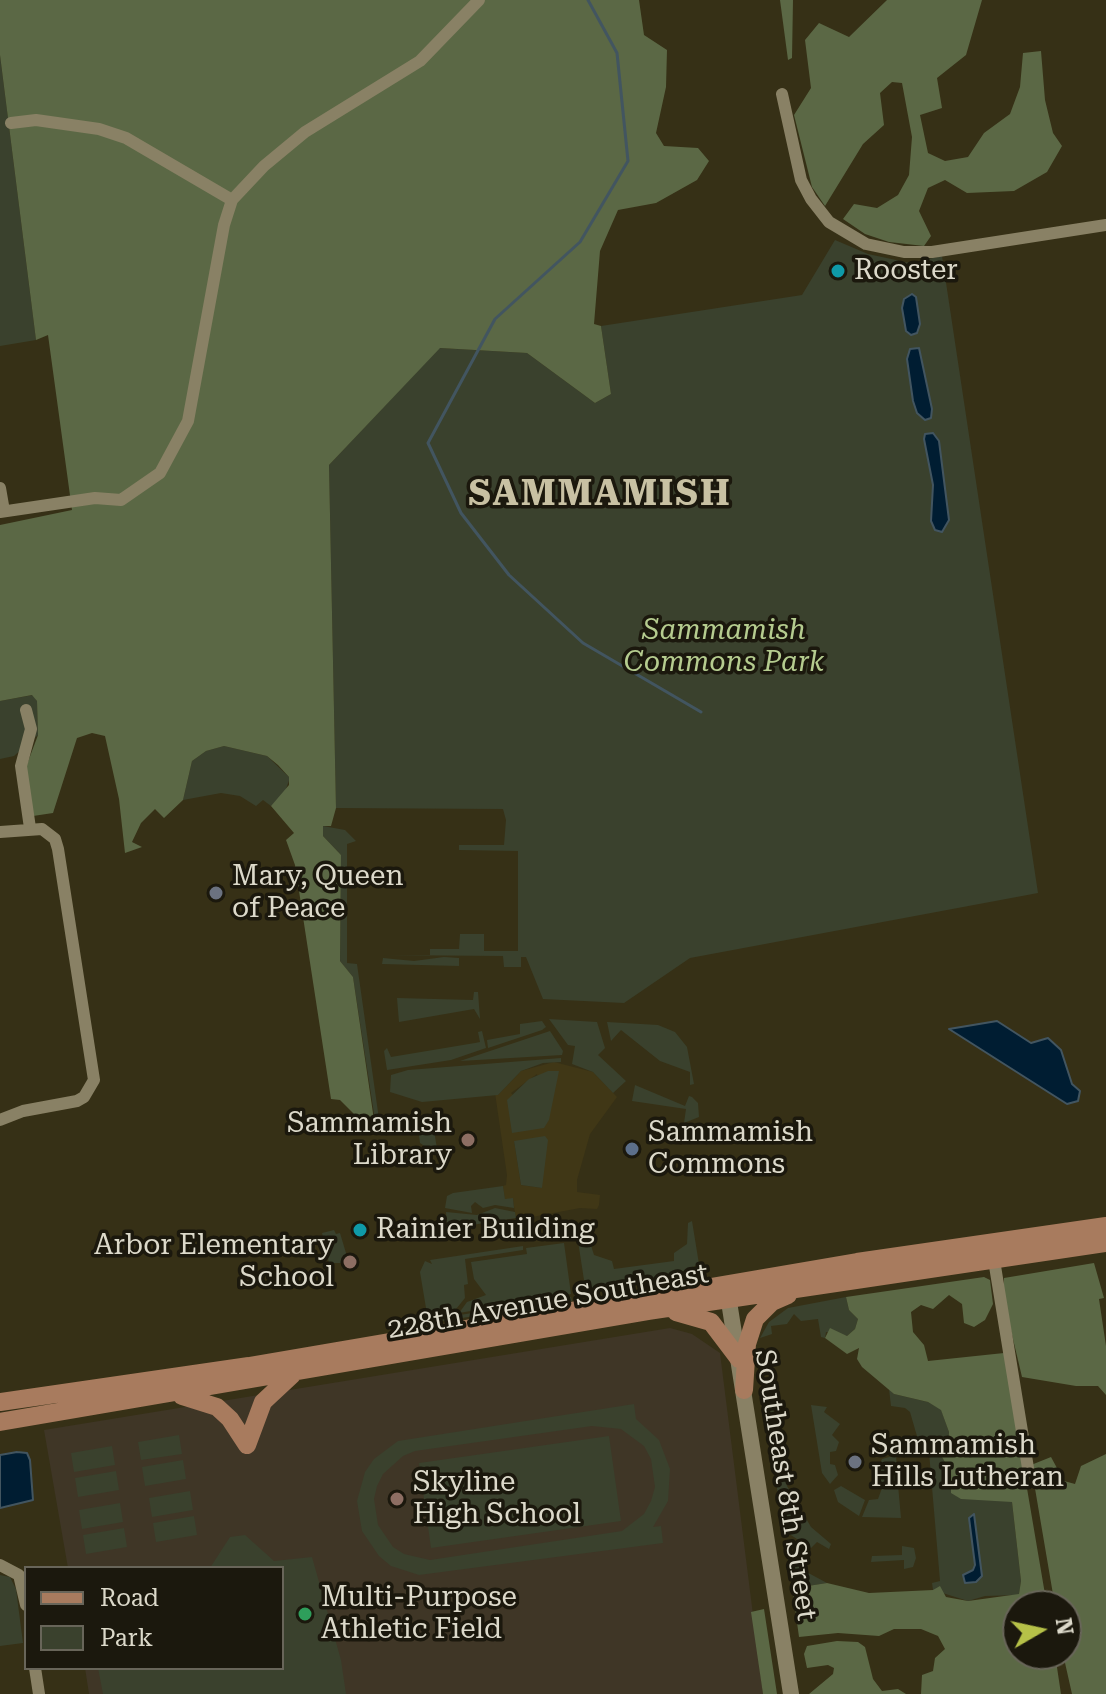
<!DOCTYPE html>
<html>
<head>
<meta charset="utf-8">
<style>
	body { margin:0 }
	#map { position:relative; width:1106px; height:1694px; overflow:hidden; background:#363016; font-family:"Roboto Serif",serif }
	canvas { display:block }
	.legend { position:absolute; left:24px; top:1566px; width:260px; height:104px; box-sizing:border-box; background:#1b180d; border:2px solid #686559; margin:0; padding:10px 14px; list-style:none; font-size:24px; color:#dcd9ca }
	.legend li { display:flex; align-items:center; gap:16px; height:40px }
	.legend b { width:40px; border:2px solid #686559 }
	.north { position:absolute; left:1002px; top:1590px; width:80px; height:80px; box-sizing:border-box; background:#1b180d; border:2px solid #686559; border-radius:50%; rotate:81deg; font-size:22px; font-weight:700; line-height:32px; text-align:center; color:#dcd9ca }
	.north::after { content:''; display:block; margin:auto; width:28px; height:36px; background:#b6c148; clip-path:polygon(50% 0,100% 100%,50% 72%,0 100%) }
</style>
</head>
<body>
<div id="map">
<canvas width="1106" height="1694"></canvas>
<ul class="legend">
<li><b style="height:10px;background:#a87b5e"></b>Road</li>
<li><b style="height:22px;background:#3a412d"></b>Park</li>
</ul>
<div class="north">N</div>
</div>
<script>
const c = document.querySelector('canvas').getContext('2d');
c.lineJoin = 'round';
function paint(path, color) { c.fillStyle = color; c.fill(path, 'evenodd'); }
const shape = rows => new Path2D(rows.map(r => 'M' + r).join(''));
function stroke(path, color, width, dash) { c.strokeStyle = color; c.lineWidth = width; c.lineCap = dash ? 'butt' : 'round'; c.setLineDash(dash || []); c.stroke(path); }
function drawText(font, color, halo, rows, align = 'center') {
  c.font = font + ' "Roboto Serif",serif'; c.lineWidth = 7; c.setLineDash([]); c.textBaseline = 'middle'; c.strokeStyle = halo; c.fillStyle = color; for (const [text, x, y, turn = 0] of rows) {
    c.save(); c.translate(x, y); c.rotate((+turn || 0) * Math.PI / 180); c.textAlign = isNaN(turn) ? turn : align; if (halo) c.strokeText(text, 0, 0); c.fillText(text, 0, 0); c.restore();
  }
}
paint(shape([
	[554,1062,593,1072,617,1097,590,1134,577,1180,577,1192,600,1195,599,1205,597,1209,580,1208,516,1220,513,1199,505,1200,503,1186,506,1185,507,1175,495,1093,498,1095,521,1071],
	[537,1074,549,1119,543,1128,511,1093],
	[514,1141,542,1188,521,1185]
]), '#403716');
paint(shape([
	[670,1328,692,1334,720,1353,763,1694,89,1694,85,1668,282,1668,282,1568,68,1568,44,1430]
]), '#3f3626');
paint(shape([
	[0,55,36,340,0,346],
	[835,240,868,254,910,263,942,256,1038,893,690,958,624,1003,543,999,526,957,521,957,521,967,504,967,503,956,383,955,430,955,430,949,459,949,460,934,484,934,484,951,518,951,518,851,459,850,459,845,504,845,506,820,503,809,336,808,329,465,439,348,527,353,595,403,611,394,601,326,802,295],
	[33,695,37,701,38,735,14,756,0,759,0,701],
	[224,746,267,756,290,778,284,794,271,806,263,800,256,806,240,796,221,793,183,800,192,761,206,751],
	[323,826,345,830,356,841,347,844,347,963,357,964,379,1119,375,1120,353,977,340,961,341,855,323,836],
	[444,957,459,958,459,966,382,964,383,958,414,961],
	[474,992,478,992,480,1019,474,1009,399,1022,397,998,473,1000],
	[549,1019,597,1022,605,1048,598,1055,626,1081,613,1093,593,1072,572,1064,575,1046,568,1045],
	[542,1021,546,1027,542,1030,488,1048,487,1040,520,1034,520,1024],
	[607,1022,658,1025,675,1032,687,1047,694,1084,690,1085,690,1072,660,1061,621,1030,611,1041],
	[482,1031,486,1048,451,1060,387,1070,384,1051,387,1048,391,1057,475,1043,480,1042,478,1032],
	[550,1031,563,1051,562,1055,460,1061],
	[561,1058,561,1062,543,1063,521,1071,498,1095,422,1102,390,1092,391,1075,408,1070],
	[548,1071,559,1071,549,1120,544,1128,512,1133,507,1100,529,1079],
	[635,1085,685,1106,689,1096,692,1097,698,1103,699,1117,684,1123,686,1109,632,1101],
	[423,1122,433,1124,438,1155,420,1143,418,1128],
	[545,1136,548,1140,542,1188,521,1185,514,1141],
	[503,1186,505,1199,513,1198,514,1208,495,1205,483,1208,475,1202,471,1206,472,1213,445,1208,447,1196,453,1193],
	[495,1208,515,1212,516,1218,447,1229,446,1212,477,1215],
	[692,1221,699,1264,665,1280,589,1291,587,1280,584,1280,578,1241,589,1239,594,1255,612,1261,614,1269,674,1261,674,1253,687,1244,688,1223],
	[334,1230,336,1234,340,1233,349,1263,329,1263,322,1233],
	[564,1243,571,1294,459,1313,467,1302,486,1295,474,1279,471,1262,527,1254,526,1248],
	[523,1246,523,1250,465,1259,468,1284,464,1285,465,1298,452,1314,427,1314,420,1272,425,1261,432,1264,430,1260],
	[571,1297,572,1301,436,1322,435,1319],
	[846,1297,849,1310,858,1319,855,1329,847,1336,826,1332,825,1338,821,1337,818,1319,801,1321,794,1314,787,1324,771,1326,772,1334,760,1338,769,1322,788,1308],
	[889,1389,894,1394,928,1402,941,1409,949,1432,948,1446,942,1457,951,1473,1012,1502,1021,1581,1019,1595,985,1596,968,1601,933,1590,932,1583,940,1581,929,1452,921,1450,910,1412,905,1408,891,1406],
	[775,1390,775,1395,771,1396,787,1486,811,1527,831,1544,829,1549,817,1542,811,1548,783,1530,763,1392],
	[634,1404,636,1419,659,1440,670,1469,668,1501,653,1527,661,1526,663,1543,419,1575,391,1566,379,1556,362,1531,357,1501,365,1472,374,1459,398,1441],
	[592,1426,621,1429,644,1446,651,1459,655,1487,651,1501,644,1514,622,1531,430,1560,404,1554,393,1547,378,1525,374,1499,377,1486,383,1474,403,1456,415,1451],
	[811,1405,827,1407,824,1412,840,1424,832,1435,839,1442,836,1451,830,1452,830,1464,835,1465,838,1475,830,1484,822,1473],
	[179,1435,182,1454,141,1460,138,1442],
	[609,1436,621,1521,431,1548,419,1463],
	[112,1446,115,1465,74,1472,71,1453],
	[896,1455,898,1481,872,1483,882,1459],
	[183,1460,186,1479,145,1486,142,1467],
	[116,1471,119,1490,78,1497,75,1478],
	[898,1485,901,1518,862,1517,869,1500,878,1499,882,1488],
	[841,1486,865,1500,859,1516,838,1502,834,1490],
	[190,1491,193,1510,152,1517,149,1498],
	[120,1503,123,1522,82,1529,79,1510],
	[194,1516,197,1535,156,1542,153,1523],
	[124,1528,127,1547,86,1554,83,1535],
	[245,1535,274,1561,312,1557,341,1660,346,1694,103,1694,98,1668,282,1668,282,1568,210,1568,230,1537],
	[902,1546,914,1548,916,1558,913,1567,904,1569,904,1560,871,1562,872,1556,902,1555],
	[786,1549,804,1559,801,1569,827,1583,796,1588,793,1593],
	[0,1575,10,1577,16,1589,23,1643,0,1646]
]), '#3a412d');
paint(shape([
	[0,0,639,0,644,35,667,50,666,87,656,133,664,146,698,148,709,161,697,180,656,203,618,210,600,251,594,324,601,326,611,394,595,403,527,353,440,348,329,465,336,808,331,826,323,826,323,836,341,855,340,961,353,977,374,1120,361,1121,340,1100,331,1099,295,865,286,840,294,833,271,806,289,785,289,777,278,765,267,756,224,746,206,751,192,761,183,800,164,818,155,809,141,823,132,842,142,847,125,853,119,799,105,736,92,733,77,738,53,813,33,816,26,767,38,735,37,701,32,695,0,701,0,525,72,510,48,335,36,340,0,55],
	[780,0,793,0,792,58,788,60],
	[887,0,982,0,966,55,937,78,942,108,920,115,928,153,945,161,968,157,984,133,1010,114,1020,87,1023,53,1041,51,1045,100,1053,133,1062,146,1047,172,1014,191,967,193,945,180,928,188,919,211,931,236,924,246,889,242,865,234,843,219,854,204,877,208,898,195,909,175,912,137,902,83,892,82,880,93,884,125,863,144,825,206,812,187,794,115,811,88,805,40,819,23,849,37],
	[1094,1263,1104,1298,1099,1299,1106,1346,1106,1395,1098,1386,1076,1386,1022,1377,1004,1301,1004,1278],
	[984,1277,990,1280,993,1304,985,1320,974,1327,964,1323,962,1304,949,1295,933,1309,921,1305,911,1312,913,1332,924,1345,928,1361,1004,1353,1047,1606,1018,1606,1018,1654,1055,1654,1061,1694,921,1694,922,1675,933,1671,935,1658,945,1649,938,1636,921,1629,894,1629,879,1636,838,1633,799,1637,793,1593,795,1588,827,1583,869,1593,933,1590,940,1586,946,1597,968,1601,1019,1594,1021,1581,1012,1502,961,1499,951,1493,951,1473,942,1457,948,1446,949,1432,941,1410,928,1402,894,1394,862,1367,857,1359,859,1348,847,1354,825,1338,830,1328,847,1336,855,1329,858,1319,849,1310,846,1297],
	[1106,1454,1106,1694,1072,1694,1063,1654,1066,1654,1066,1606,1055,1606,1031,1465,1051,1457,1064,1481,1075,1484,1081,1466],
	[764,1609,777,1694,763,1694,751,1612],
	[837,1641,858,1642,865,1647,873,1679,882,1691,898,1689,906,1694,809,1694,833,1674,834,1668,828,1665,807,1668,804,1654,807,1646]
]), '#5b6845');
const water = shape([
	[912,294,916,297,920,324,917,333,911,335,906,331,902,308,904,299,912,294],
	[919,348,932,409,931,418,925,420,917,413,913,401,907,359,910,349,919,348],
	[933,433,939,441,949,520,942,532,935,530,931,521,933,485,924,439,925,434,933,433],
	[997,1021,1031,1043,1048,1038,1061,1050,1072,1084,1080,1091,1078,1101,1067,1104,949,1029,997,1021],
	[17,1452,27,1453,30,1460,33,1500,0,1508,0,1455,17,1452],
	[974,1514,982,1576,976,1582,965,1583,963,1575,973,1570,975,1565,969,1518,974,1514]
]);
paint(water, '#001d32');
stroke(water, '#425560', 2);
stroke(shape([
	[588,0,617,53,628,161,580,242,495,319,428,443,461,513,509,575,583,643,701,712]
]), '#425560', 3);
stroke(shape([
	[782,94,801,180,811,199,829,222,866,244,904,252,932,252,1106,225],
	[11,123,36,120,99,129,126,138,232,200],
	[0,488,4,511],
	[0,512,95,498,121,500,160,473,188,421,224,225,232,200,264,166,305,132,420,61,479,0],
	[26,710,31,729,21,766,30,828],
	[0,832,42,829,55,839,58,849,94,1080,84,1097,77,1101,23,1111,0,1120],
	[994,1260,1028,1468],
	[0,1565,19,1575,26,1605],
	[35,1668,39,1694]
]), '#898165', 12);
stroke(shape([
	[727,1289,791,1694]
]), '#898165', 16);
stroke(shape([
	[676,1312,711,1322,739,1359],
	[744,1390,747,1344,755,1319,772,1302,788,1295],
	[182,1396,217,1407,230,1419,247,1445],
	[0,1402,249,1366,857,1262,1106,1226],
	[0,1422,649,1311,1106,1243],
	[247,1445,263,1402,292,1375]
]), '#a87b5e', 18);
for (const [x, y, r, color] of [
	[838,271,8,"#0f9aa8"],
	[216,893,8,"#6b7280"],
	[468,1140,8,"#8d6e63"],
	[632,1149,8,"#5c6f8a"],
	[360,1230,8,"#0f9aa8"],
	[350,1262,8,"#8d6e63"],
	[855,1462,8,"#6b7280"],
	[397,1499,8,"#8d6e63"],
	[305,1614,8,"#2e9e5b"]
]) { const dot = new Path2D(); dot.arc(x, y, r, 0, 2 * Math.PI); c.fillStyle = color; c.fill(dot); stroke(dot, '#1b180d', 3); }
drawText('28px', '#dcd9ca', '#1b180d', [
	["Rooster",854,271],
	["Mary, Queen",232,877],
	["of Peace",232,909],
	["Sammamish",452,1124,"right"],
	["Library",452,1156,"right"],
	["Sammamish",648,1133],
	["Commons",648,1165],
	["Rainier Building",376,1230],
	["Arbor Elementary",334,1246,"right"],
	["School",334,1278,"right"],
	["Sammamish",871,1446],
	["Hills Lutheran",871,1478],
	["Skyline",413,1483],
	["High School",413,1515],
	["Multi-Purpose",321,1598],
	["Athletic Field",321,1630]
], 'left');
drawText('italic 28px', '#b5cc8f', '#1b180d', [
	["Sammamish",724,631],
	["Commons Park",724,663]
]);
drawText('28px', '#dcd9ca', '#1b180d', [
	["228th Avenue Southeast",548,1302,-10],
	["Southeast 8th Street",785,1485,81]
]);
c.letterSpacing = '2px';
drawText('bold 36px', '#c8c1a3', '#1b180d', [
	["SAMMAMISH",600,494]
]);
c.letterSpacing = '0px';
</script>
</body>
</html>
